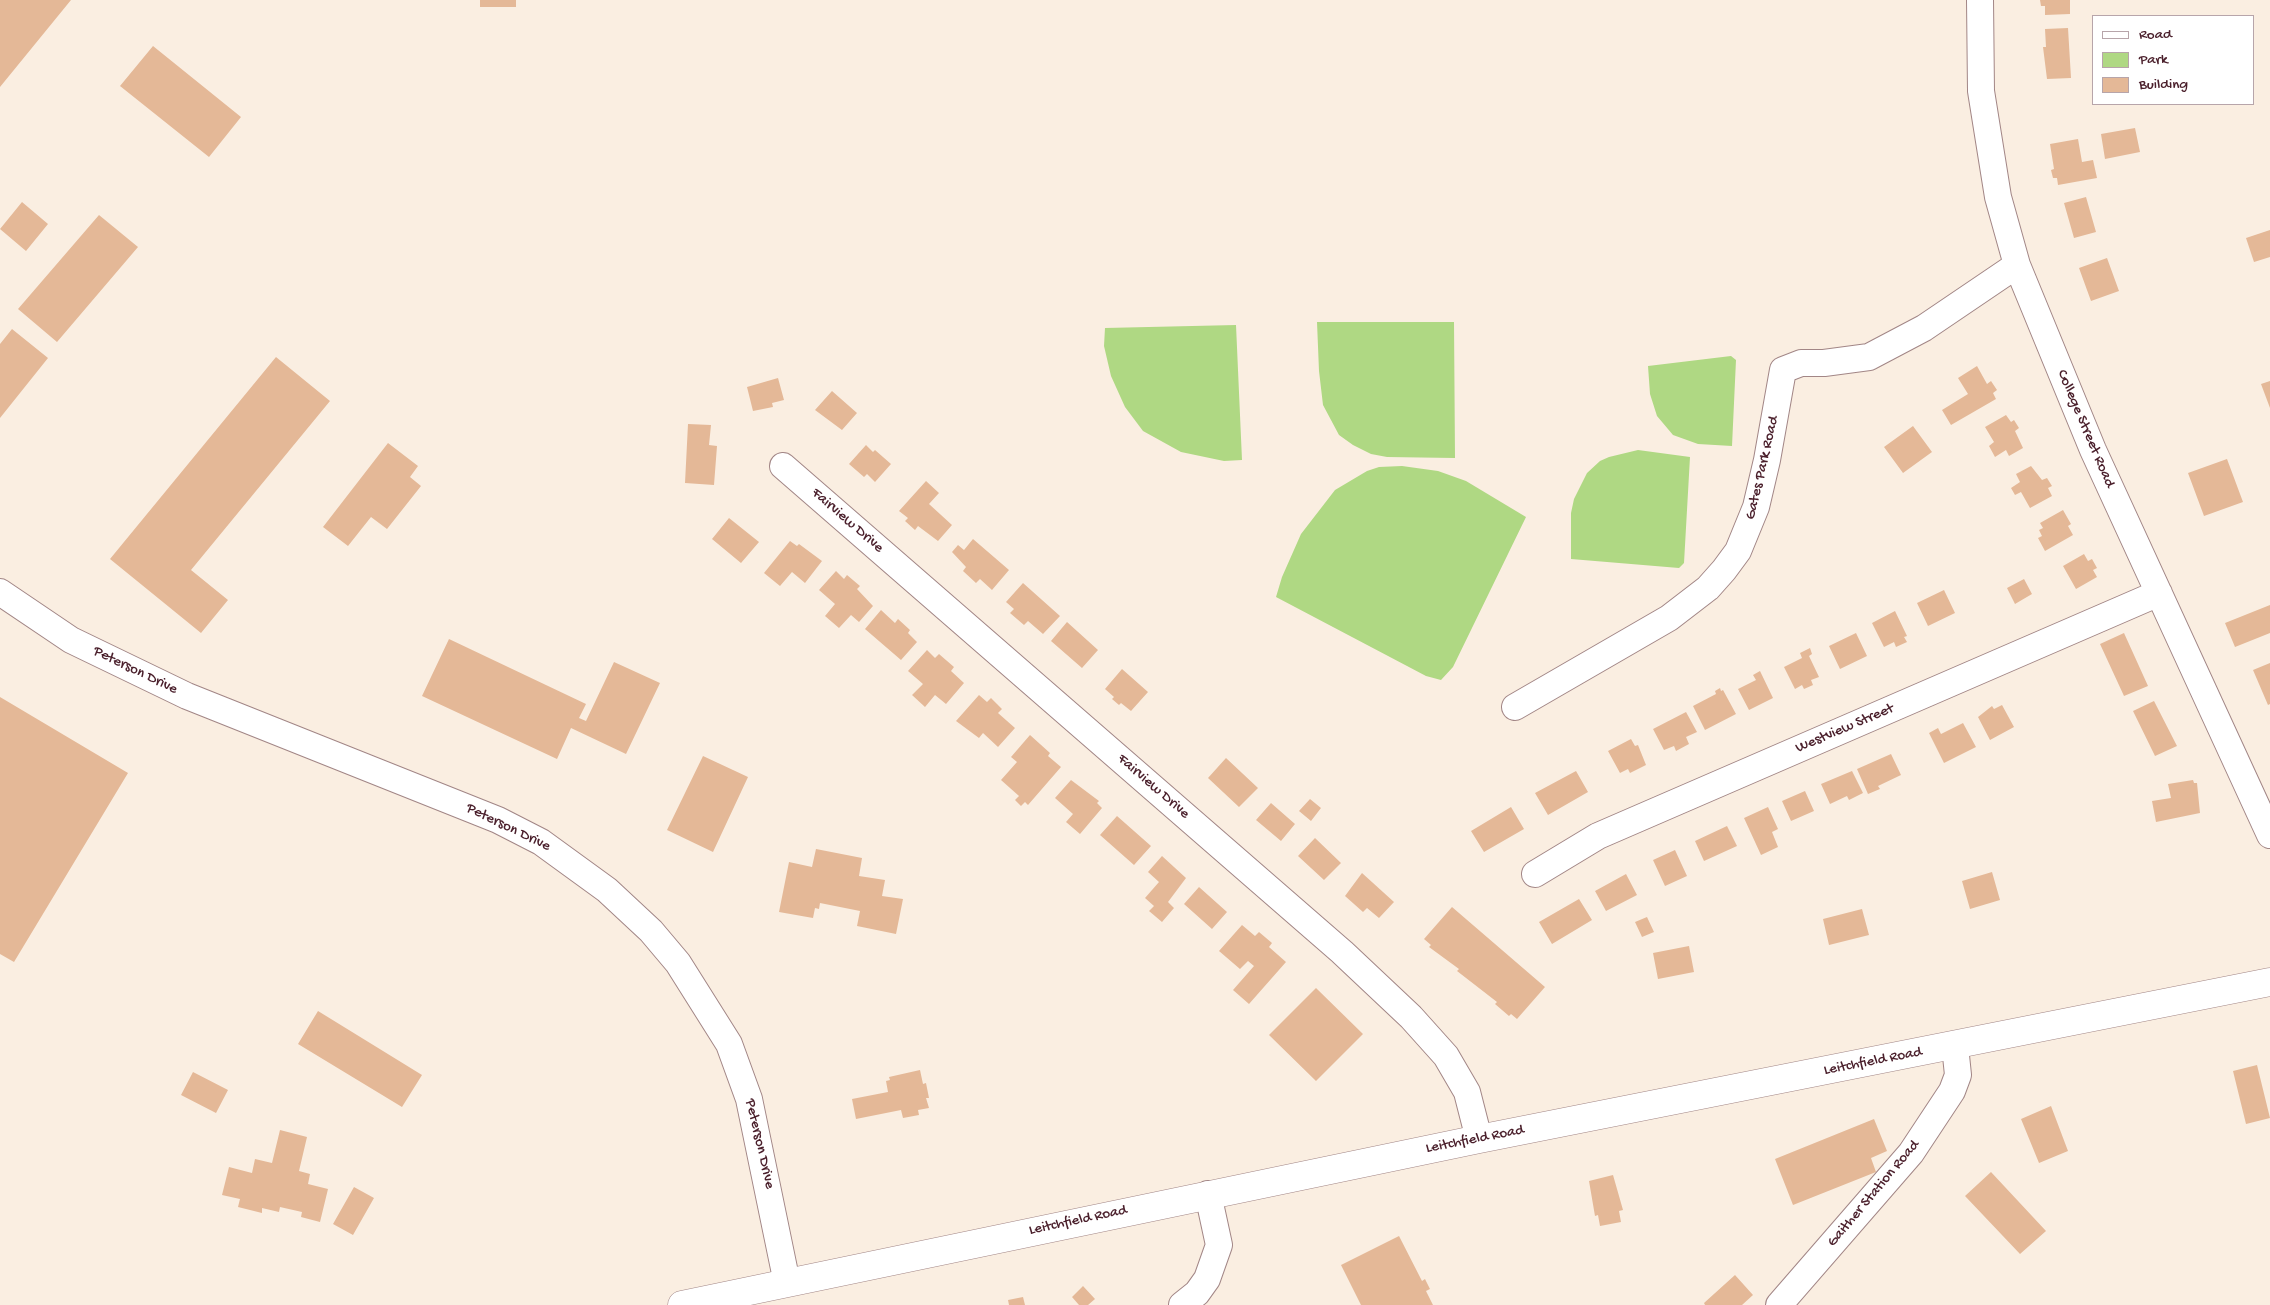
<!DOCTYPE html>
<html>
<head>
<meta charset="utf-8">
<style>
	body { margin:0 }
	#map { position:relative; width:2270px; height:1305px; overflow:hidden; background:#faeee1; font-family:"Gochi Hand",sans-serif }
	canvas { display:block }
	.legend { position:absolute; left:2092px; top:15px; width:162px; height:90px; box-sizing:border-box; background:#fff; border:1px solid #b7a5aa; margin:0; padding:6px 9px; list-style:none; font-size:15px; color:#4a1f2b }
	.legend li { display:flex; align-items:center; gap:10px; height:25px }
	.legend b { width:25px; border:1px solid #b7a5aa }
</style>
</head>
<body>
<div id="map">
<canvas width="2270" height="1305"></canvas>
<ul class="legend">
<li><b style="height:6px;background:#fff"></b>Road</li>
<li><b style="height:14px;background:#afd883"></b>Park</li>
<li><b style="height:14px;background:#e4b897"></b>Building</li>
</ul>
</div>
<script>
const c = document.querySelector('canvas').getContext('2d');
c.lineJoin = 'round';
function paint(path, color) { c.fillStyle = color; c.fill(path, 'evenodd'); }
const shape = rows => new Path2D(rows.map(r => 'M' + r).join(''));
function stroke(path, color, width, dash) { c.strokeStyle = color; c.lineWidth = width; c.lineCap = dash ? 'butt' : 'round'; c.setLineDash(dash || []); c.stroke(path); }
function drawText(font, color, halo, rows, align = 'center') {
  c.font = font + ' "Gochi Hand",sans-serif'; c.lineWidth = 4.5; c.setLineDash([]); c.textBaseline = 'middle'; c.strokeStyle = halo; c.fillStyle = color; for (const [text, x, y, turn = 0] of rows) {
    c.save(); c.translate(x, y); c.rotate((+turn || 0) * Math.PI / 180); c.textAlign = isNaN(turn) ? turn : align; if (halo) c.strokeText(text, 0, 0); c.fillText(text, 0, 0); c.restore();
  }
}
paint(shape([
	[1317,322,1454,322,1455,458,1387,457,1371,454,1353,445,1339,435,1323,405,1319,371],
	[1236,325,1242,460,1224,461,1181,452,1143,431,1125,407,1111,376,1104,346,1105,328],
	[1731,356,1736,360,1732,446,1698,444,1673,435,1657,416,1650,394,1648,366],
	[1638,450,1690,457,1684,563,1679,568,1571,559,1571,513,1574,499,1587,473,1600,461,1609,457],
	[1402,466,1438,471,1466,481,1526,517,1453,667,1441,680,1426,676,1276,597,1282,577,1301,534,1335,490,1367,471,1379,467]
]), '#afd883');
paint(shape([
	[0,0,71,0,0,87],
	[480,0,516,0,516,7,480,7],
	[2040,0,2070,0,2070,14,2045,15,2045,6,2041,6],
	[2068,28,2071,78,2047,79,2043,47,2046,47,2045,29],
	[153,46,241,117,209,157,120,86],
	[2135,128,2140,152,2105,159,2101,134],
	[2078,139,2082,162,2093,160,2097,178,2058,185,2057,178,2053,178,2051,170,2054,169,2050,144],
	[2086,197,2096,232,2074,238,2064,203],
	[22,202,48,224,26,251,0,229],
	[99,215,138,247,57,342,18,309],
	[2270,230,2270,257,2254,262,2246,238],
	[2107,258,2119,291,2091,301,2079,268],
	[12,329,48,358,0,418,0,344],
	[276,357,330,401,191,570,228,600,201,633,110,559],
	[1977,366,1987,384,1991,381,1997,390,1993,393,1996,399,1951,425,1942,410,1968,394,1958,378],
	[778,378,784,400,772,403,773,407,753,411,747,387],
	[2270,381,2270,408,2261,384],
	[832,391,857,413,842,430,815,410],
	[2006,415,2011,422,2014,420,2019,428,2015,431,2023,448,2009,456,2006,450,1995,457,1989,446,1994,442,1985,427],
	[688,424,711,425,709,445,717,446,714,485,685,483],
	[1913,426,1932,452,1903,473,1884,447],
	[388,443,418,466,410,477,421,486,387,529,371,517,348,546,323,527],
	[866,445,873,452,875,450,891,464,875,482,867,474,864,477,849,464],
	[2227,459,2243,502,2204,516,2188,473],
	[2031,466,2042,480,2047,478,2052,486,2048,488,2052,496,2030,508,2021,492,2015,495,2011,488,2020,482,2016,474],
	[926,481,939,493,929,504,952,525,938,541,918,526,915,530,905,521,908,518,899,511],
	[2063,510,2071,524,2068,526,2073,535,2045,551,2038,538,2042,536,2039,530,2043,528,2040,523],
	[729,518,759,542,741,563,712,539],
	[973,539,1009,570,992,590,980,579,976,583,963,571,966,567,952,552,958,545,964,550],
	[790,541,797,546,799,544,822,561,805,583,792,572,780,586,764,573],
	[2084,554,2088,561,2092,559,2097,568,2093,570,2097,577,2076,589,2063,566],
	[836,571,844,579,847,575,860,586,857,589,873,606,859,622,851,615,839,628,825,616,835,604,819,590],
	[2024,579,2032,594,2015,604,2007,588],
	[1023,583,1060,616,1043,634,1028,621,1024,625,1010,613,1014,609,1006,602],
	[1944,590,1955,613,1928,626,1917,603],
	[2270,605,2270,633,2235,647,2225,623],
	[881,610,895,623,898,619,910,630,908,633,917,642,901,660,865,629],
	[1895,611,1907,636,1904,637,1907,642,1896,647,1894,642,1884,647,1872,623],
	[1067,622,1098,650,1082,668,1051,641],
	[1856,633,1867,656,1840,669,1829,646],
	[2124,633,2148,686,2124,696,2100,644],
	[449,639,586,704,579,718,586,721,614,662,660,683,626,754,571,728,557,759,422,696],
	[1810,648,1812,654,1809,656,1819,677,1811,680,1813,685,1804,689,1802,685,1795,689,1784,667,1802,658,1800,653],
	[927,650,935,658,939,654,954,667,951,671,964,683,946,704,935,695,925,707,912,695,923,684,908,671],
	[2270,663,2270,704,2268,705,2253,670],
	[1122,669,1148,692,1131,711,1121,703,1119,705,1112,699,1114,697,1105,689],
	[1760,671,1773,698,1749,710,1738,689,1756,680,1753,675],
	[1720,688,1721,691,1723,690,1736,714,1705,730,1693,706,1716,694,1715,691],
	[979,695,987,702,991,698,1002,709,998,713,1015,728,998,747,983,733,979,738,956,721],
	[0,697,128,773,14,962,0,954],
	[2154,701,2177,746,2155,756,2133,711],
	[2002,705,2014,727,1990,740,1978,717,1992,706,1994,709],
	[1686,712,1697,732,1686,737,1689,744,1676,751,1674,746,1664,750,1653,729],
	[1963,723,1976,747,1944,763,1929,733,1938,728,1941,734],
	[1030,735,1050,753,1048,756,1061,767,1028,805,1025,802,1021,806,1015,800,1019,796,1001,780,1017,762,1011,757],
	[1631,739,1635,746,1638,745,1646,765,1630,773,1628,769,1620,773,1608,751],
	[1891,754,1901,775,1878,786,1880,789,1868,794,1857,769],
	[703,756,748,777,713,852,667,830],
	[1226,758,1258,788,1239,807,1208,778],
	[1576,771,1588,792,1548,815,1535,793],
	[1852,771,1863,793,1849,800,1847,796,1830,804,1821,784],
	[1071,780,1099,801,1097,803,1102,808,1080,834,1066,822,1073,814,1055,798],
	[2193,780,2194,783,2197,783,2200,813,2156,822,2152,801,2171,798,2168,784],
	[1805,791,1814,811,1791,821,1782,801],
	[1310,799,1321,808,1311,821,1299,811],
	[1271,803,1295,824,1281,841,1256,820],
	[1511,807,1524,829,1484,852,1471,831],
	[1768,807,1778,829,1772,832,1778,847,1761,855,1744,818],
	[1117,816,1151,846,1134,865,1100,835],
	[1727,826,1737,846,1704,861,1695,841],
	[1315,838,1341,863,1324,880,1298,856],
	[816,849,862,858,859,876,885,880,882,896,903,899,896,934,857,926,860,911,820,903,819,909,815,908,813,918,779,912,789,862,812,867],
	[1675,850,1687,876,1665,886,1653,860],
	[1162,856,1186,878,1168,902,1174,908,1162,922,1149,911,1154,906,1145,898,1159,882,1148,872],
	[1992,872,2000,900,1970,909,1962,881],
	[1362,873,1394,902,1379,918,1367,908,1363,912,1345,896],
	[1626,874,1637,895,1606,911,1595,891],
	[1199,887,1227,912,1212,929,1184,904],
	[1579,899,1592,920,1552,944,1539,922],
	[1452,907,1545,987,1517,1019,1511,1014,1509,1016,1495,1004,1497,1002,1457,971,1459,969,1429,947,1431,945,1424,939],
	[1862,909,1869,935,1829,945,1823,919],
	[1647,917,1654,932,1642,937,1635,922],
	[1242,925,1255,936,1259,932,1272,943,1269,947,1286,962,1249,1004,1233,990,1254,966,1248,961,1240,969,1219,951],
	[1689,946,1694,972,1658,979,1653,953],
	[1316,988,1363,1034,1316,1081,1269,1035],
	[318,1011,422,1075,402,1107,298,1044],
	[2257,1065,2270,1118,2246,1124,2233,1071],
	[920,1070,923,1084,926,1083,929,1098,926,1098,929,1108,918,1110,919,1115,903,1118,901,1110,856,1119,852,1099,888,1092,886,1081,890,1080,889,1077],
	[193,1072,228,1090,216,1113,181,1095],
	[2051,1106,2068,1151,2039,1163,2021,1119],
	[1874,1119,1887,1151,1871,1158,1876,1172,1793,1205,1775,1159],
	[280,1130,307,1137,299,1171,310,1174,308,1184,328,1189,320,1222,301,1217,302,1212,280,1207,279,1212,262,1208,262,1213,238,1207,240,1199,222,1195,229,1167,252,1173,255,1159,272,1163],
	[1991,1172,2046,1231,2020,1254,1965,1196],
	[1613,1175,1623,1210,1619,1211,1621,1222,1600,1226,1598,1215,1595,1216,1589,1181],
	[354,1187,374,1198,353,1235,333,1224],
	[1399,1236,1422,1281,1425,1279,1430,1289,1426,1291,1433,1305,1361,1305,1341,1265],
	[1735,1275,1753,1295,1742,1305,1705,1305,1704,1303],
	[1083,1286,1095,1299,1088,1305,1079,1305,1072,1297],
	[1023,1297,1025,1305,1009,1305,1008,1300]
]), '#e4b897');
const minor = shape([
	[1980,0,1981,91,1998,197,2017,265,2093,450,2270,835],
	[783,466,1342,952,1411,1017,1446,1056,1467,1092,1479,1139],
	[0,592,71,640,187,696,498,820,541,842,607,890,651,931,678,963,729,1044,749,1099,787,1283],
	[1515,707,1669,618,1708,588,1724,570,1738,551,1756,507,1767,460,1783,370,1801,363,1824,363,1869,357,1924,328,2017,265],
	[1535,874,1598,836,2159,593],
	[1182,1305,1197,1293,1207,1279,1219,1245,1208,1194],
	[1779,1305,1911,1153,1952,1091,1958,1075,1955,1046]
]);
const major = shape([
	[682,1305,1479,1139,2270,982]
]);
stroke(minor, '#a28686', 28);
stroke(major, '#a28686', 29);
stroke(minor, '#fff', 26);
stroke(major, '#fff', 28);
drawText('15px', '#4a1f2b', '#fff', [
	["College Street Road",2085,429,67],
	["Gates Park Road",1763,468,-77],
	["Fairview Drive",847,521,41],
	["Peterson Drive",135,671,26],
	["Westview Street",1845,729,-23],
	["Fairview Drive",1153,787,41],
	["Peterson Drive",508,828,26],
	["Leitchfield Road",1873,1062,-11],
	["Leitchfield Road",1475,1140,-11],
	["Peterson Drive",759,1144,77],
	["Gaither Station Road",1874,1194,-50],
	["Leitchfield Road",1078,1221,-12]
]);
</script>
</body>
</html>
